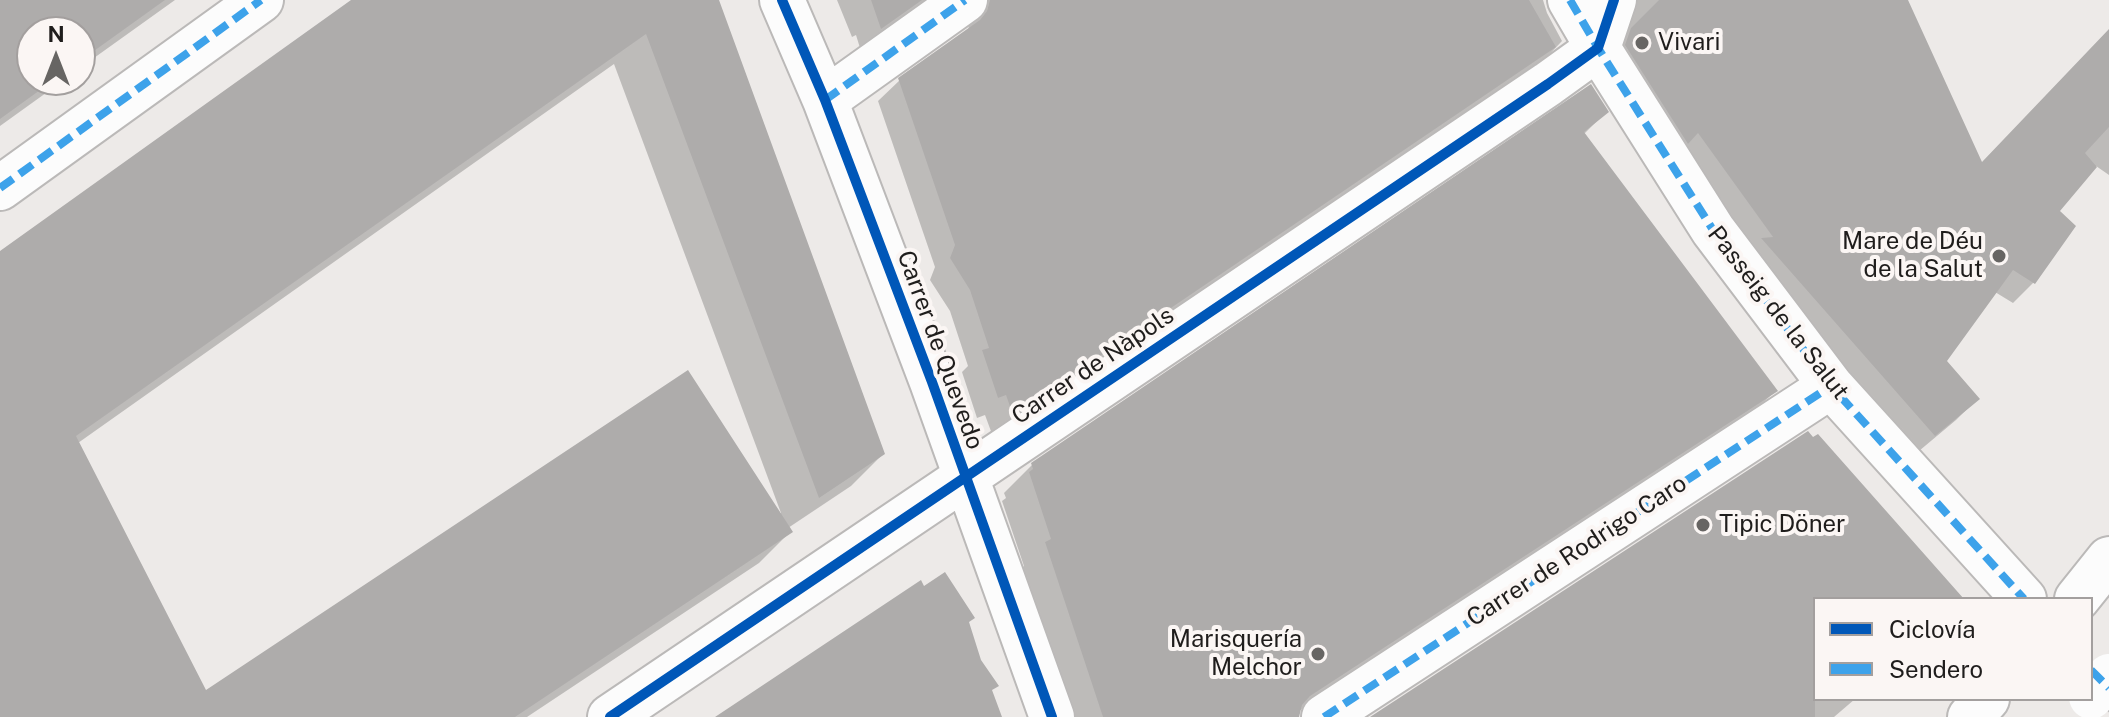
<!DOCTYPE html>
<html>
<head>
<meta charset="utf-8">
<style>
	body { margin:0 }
	#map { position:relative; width:2109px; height:717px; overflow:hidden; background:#edeae8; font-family:"Public Sans",sans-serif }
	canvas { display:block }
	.legend { position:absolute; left:1813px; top:597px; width:280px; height:104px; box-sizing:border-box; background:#fbf6f4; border:2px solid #a39f9e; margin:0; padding:10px 14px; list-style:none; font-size:24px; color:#1f1d1c }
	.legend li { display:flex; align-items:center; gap:16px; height:40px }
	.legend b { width:40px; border:2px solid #a39f9e }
	.north { position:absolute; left:16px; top:16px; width:80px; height:80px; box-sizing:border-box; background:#fbf6f4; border:2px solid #a39f9e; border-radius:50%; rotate:0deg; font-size:22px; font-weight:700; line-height:32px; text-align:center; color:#1f1d1c }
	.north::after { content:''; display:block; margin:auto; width:28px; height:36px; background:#676563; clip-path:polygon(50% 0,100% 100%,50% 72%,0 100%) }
</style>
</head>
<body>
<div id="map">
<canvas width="2109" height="717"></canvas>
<ul class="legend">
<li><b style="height:10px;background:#0057b8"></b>Ciclovía</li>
<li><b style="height:10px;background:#3da2ea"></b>Sendero</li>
</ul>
<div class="north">N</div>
</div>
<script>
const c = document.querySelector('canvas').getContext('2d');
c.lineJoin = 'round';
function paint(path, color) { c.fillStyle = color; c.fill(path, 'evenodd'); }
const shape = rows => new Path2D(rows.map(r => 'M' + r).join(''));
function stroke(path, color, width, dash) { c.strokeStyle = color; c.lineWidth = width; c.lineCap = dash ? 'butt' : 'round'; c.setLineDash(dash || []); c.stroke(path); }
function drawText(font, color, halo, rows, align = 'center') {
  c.font = font + ' "Public Sans",sans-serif'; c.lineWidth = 8; c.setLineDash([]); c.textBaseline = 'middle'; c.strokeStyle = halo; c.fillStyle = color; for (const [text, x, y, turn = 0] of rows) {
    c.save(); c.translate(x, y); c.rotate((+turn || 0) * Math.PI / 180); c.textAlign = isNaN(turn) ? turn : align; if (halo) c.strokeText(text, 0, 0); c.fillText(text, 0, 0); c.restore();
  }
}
paint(shape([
	[27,0,175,0,80,68,80,32,32,32,32,80,64,80,0,126,0,13],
	[353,0,717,0,883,454,851,486,788,528,791,531,759,563,527,717,0,717,0,254],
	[614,64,781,513,205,693,78,443],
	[837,0,927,0,860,48,856,35,852,37],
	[957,0,1543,0,1547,13,1562,41,1542,62,992,434,985,415,977,418,962,372,968,366,950,311,930,280,935,267,878,101,900,80,968,31,970,19],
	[1606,0,1905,0,1981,164,2109,30,2109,175,2096,166,2058,211,2034,282,2013,303,1995,292,1944,361,1977,399,1956,420,1913,456,1606,66],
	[1606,112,1583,135,1776,390,1748,418,1299,711,1297,717,1066,717,1018,572,1024,566,1002,501,1006,498,1004,493,1032,465],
	[1808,433,1961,599,1815,599,1815,699,1855,699,1834,717,1373,717]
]), '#0003');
paint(shape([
	[0,0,165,0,80,61,80,32,32,32,32,80,54,80,0,119],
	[351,0,719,0,885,454,819,498,646,34,76,436,206,690,688,370,793,532,515,717,0,717,0,251],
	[871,0,922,0,881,29],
	[990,0,1529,0,1556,47,1013,415,1006,395,998,398,982,350,989,348,970,290,950,258,955,245,898,78,980,20,987,11],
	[1659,0,1908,0,1982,162,2109,29,2109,127,2085,153,2097,167,2060,211,2076,226,2035,284,2013,270,1947,361,1980,399,1935,436,1761,238,1773,237,1698,133,1688,144,1625,45,1631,28],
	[1591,84,1609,112,1584,132,1778,391,1310,696,1302,705,1299,717,1103,717,1045,542,1051,539,1029,472,1033,469,1031,463],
	[1808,431,1813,437,1818,434,1964,599,1815,599,1815,717,1370,717],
	[945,572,975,618,969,622,981,660,999,686,992,690,1002,717,715,717,921,580,924,586]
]), '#aeacab');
const street = shape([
	[782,0,825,100,932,382,1052,717],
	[1570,0,1598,48,1713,230,1831,386,2024,599],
	[825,100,965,0],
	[0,188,261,0],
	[610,717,1548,84,1598,48,1614,0],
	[1324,717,1831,386]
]);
const secondary = shape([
	[2077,599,2109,559],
	[1970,717,1987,699]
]);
stroke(street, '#bbb9b8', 48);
stroke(secondary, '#bbb9b8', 48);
stroke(street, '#fcfcfc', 44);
stroke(secondary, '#fcfcfc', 44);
const highwayBridge = shape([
	[2091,697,2109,676]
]);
stroke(highwayBridge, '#bbb9b8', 48, []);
stroke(highwayBridge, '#fcfcfc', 44);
stroke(shape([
	[1570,0,1598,48,1713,230,1831,386,2024,599],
	[825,100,965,0],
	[0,188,261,0],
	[2091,670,2109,688],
	[1324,717,1831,386]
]), '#3da2ea', 8, [16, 8]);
stroke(shape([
	[782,0,825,100,932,382,1052,717],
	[610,717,1548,84,1598,48,1614,0]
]), '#0057b8', 10);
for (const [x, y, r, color] of [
	[1642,43,8,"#676563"],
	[1999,256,8,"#676563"],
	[1703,525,8,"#676563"],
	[1318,654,8,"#676563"]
]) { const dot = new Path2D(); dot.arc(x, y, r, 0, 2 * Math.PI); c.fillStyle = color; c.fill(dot); stroke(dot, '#fbf6f4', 3); }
drawText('24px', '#1f1d1c', '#fbf6f4', [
	["Vivari",1658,43],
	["Mare de Déu",1983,242,"right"],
	["de la Salut",1983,270,"right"],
	["Tipic Döner",1719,525],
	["Marisquería",1302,640,"right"],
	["Melchor",1302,668,"right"]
], 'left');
drawText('24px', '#1f1d1c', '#fbf6f4', [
	["Passeig de la Salut",1778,313,52],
	["Carrer de Quevedo",940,350,70],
	["Carrer de Nàpols",1093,366,-34],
	["Carrer de Rodrigo Caro",1577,551,-33]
]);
</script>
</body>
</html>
